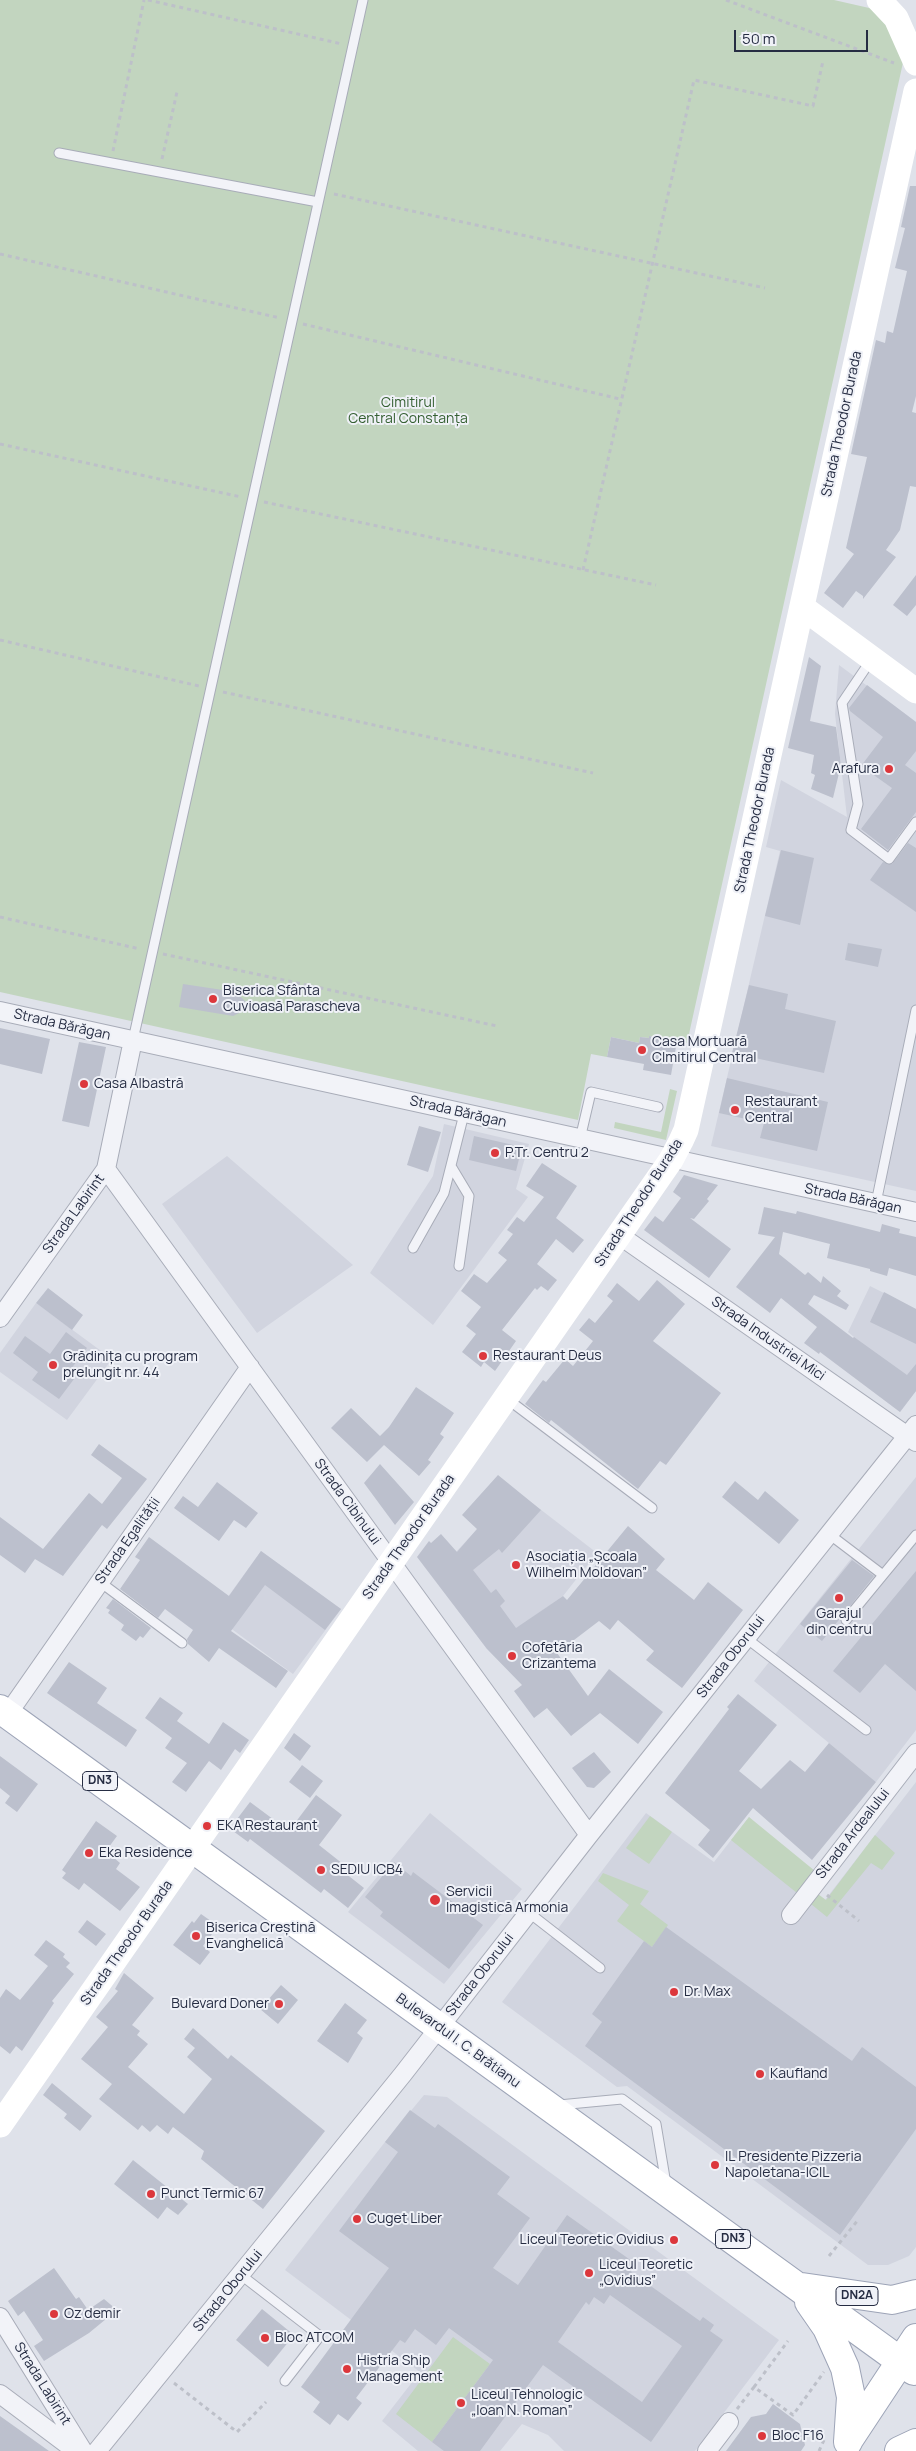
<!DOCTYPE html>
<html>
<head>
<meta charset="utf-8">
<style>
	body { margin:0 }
	#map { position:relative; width:916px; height:2451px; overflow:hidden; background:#dfe2ea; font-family:Manrope,sans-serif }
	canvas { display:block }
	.scale { position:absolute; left:734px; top:30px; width:134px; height:22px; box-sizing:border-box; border:2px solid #262d43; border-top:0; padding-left:6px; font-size:15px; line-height:18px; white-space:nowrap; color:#262d43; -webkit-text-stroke:4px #eff1f7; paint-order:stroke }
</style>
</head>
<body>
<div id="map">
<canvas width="916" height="2451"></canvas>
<div class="scale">50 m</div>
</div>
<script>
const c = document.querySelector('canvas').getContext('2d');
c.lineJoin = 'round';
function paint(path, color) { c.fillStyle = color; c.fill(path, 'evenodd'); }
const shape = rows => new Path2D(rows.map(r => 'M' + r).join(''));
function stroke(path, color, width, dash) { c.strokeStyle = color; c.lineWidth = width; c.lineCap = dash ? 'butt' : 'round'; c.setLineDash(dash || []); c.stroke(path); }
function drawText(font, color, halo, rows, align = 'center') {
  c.font = font + ' Manrope,sans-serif'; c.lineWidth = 4; c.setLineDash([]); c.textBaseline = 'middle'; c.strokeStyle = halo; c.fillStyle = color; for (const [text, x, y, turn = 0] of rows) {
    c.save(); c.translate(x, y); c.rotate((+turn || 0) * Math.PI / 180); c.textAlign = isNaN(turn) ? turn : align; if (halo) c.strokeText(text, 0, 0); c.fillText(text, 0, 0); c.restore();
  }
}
paint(shape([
	[839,665,916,722,916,1191,711,1146,780,851,766,847,781,780,847,817,835,714],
	[444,1124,529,1144,516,1189,528,1197,433,1325,370,1273,433,1176],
	[227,1156,353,1265,257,1333,162,1204],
	[870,1286,916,1309,916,1391,900,1412,834,1362,854,1337,848,1332],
	[36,1303,112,1359,67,1420,0,1372,0,1353],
	[916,1477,916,1730,876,1782,754,1681],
	[514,1489,597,1553,563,1596,487,1649,433,1577],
	[261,1551,341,1609,293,1674,214,1616],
	[916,1782,916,2247,909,2256,888,2265,868,2265,627,2086,617,2087,502,2002,646,1813,714,1862,749,1817,804,1884,825,1900],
	[430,1813,522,1889,444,1984,348,1912],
	[424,2095,447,2097,779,2340,695,2451,564,2451,548,2435,522,2424,500,2451,418,2451,382,2421,420,2372,285,2270,385,2142]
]), '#d1d4df');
paint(shape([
	[0,0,834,0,878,10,904,58,687,1043,649,1036,649,1038,640,1037,639,1043,611,1037,607,1057,591,1054,578,1120,0,992],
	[670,1089,677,1091,666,1140,614,1128,615,1122,661,1132],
	[650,1816,672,1832,649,1864,626,1848],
	[749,1817,815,1871,797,1893,731,1840],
	[875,1835,895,1853,882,1870,871,1863,827,1917,811,1904,818,1894,826,1900],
	[603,1873,649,1891,640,1904,668,1925,652,1947,617,1921,629,1905,598,1881],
	[453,2337,490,2364,432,2442,396,2414]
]), '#c2d5bf');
paint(shape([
	[910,186,916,186,916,396,912,412,916,413,916,487,910,486,900,530,886,550,896,557,863,599,863,596,856,591,843,608,824,593,854,554,846,548,867,457,851,454,876,340,885,343,887,331,893,333,907,271,895,268,905,228,901,227],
	[916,575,916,605,907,616,893,605],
	[809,657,821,666,810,721,836,727,841,765,833,798,811,789,815,775,811,773,814,755,788,748],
	[867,685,916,722,916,751,905,765,916,773,916,812,888,850,861,829,892,788,861,766,883,737,850,711,849,708],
	[908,843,916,848,916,912,870,880,883,862,892,864],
	[781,850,814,858,800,925,765,916],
	[848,943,882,949,878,967,845,960],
	[183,984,236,992,247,1003,245,1010,233,1016,179,1007],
	[749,985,788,994,785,1009,836,1021,824,1073,732,1053],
	[0,1028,50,1039,42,1074,0,1064],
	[649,1036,677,1041,671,1075,643,1070,644,1064,607,1057,611,1037,639,1043,640,1037,649,1038],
	[79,1042,106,1047,89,1127,62,1121],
	[727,1078,828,1102,817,1151,760,1138,764,1123,719,1113],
	[419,1126,441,1132,428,1172,407,1165],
	[474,1136,522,1147,516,1171,469,1160],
	[542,1163,577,1186,556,1218,584,1240,573,1253,556,1239,537,1264,557,1280,548,1291,541,1286,537,1290,535,1288,502,1330,516,1341,495,1371,484,1362,481,1367,462,1352,476,1334,466,1326,481,1307,461,1291,474,1274,487,1283,507,1260,498,1253,513,1234,507,1230,517,1217,524,1222,544,1197,526,1186],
	[684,1175,718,1185,707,1199,709,1201,694,1219,690,1218,731,1249,709,1278,644,1230,655,1216,663,1222,681,1198,673,1192],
	[764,1207,796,1214,797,1211,880,1232,882,1224,900,1229,899,1233,916,1237,916,1276,889,1268,887,1276,870,1271,870,1269,827,1258,830,1244,783,1232,779,1254,805,1275,808,1272,821,1283,823,1276,841,1291,837,1296,849,1305,846,1310,814,1295,808,1304,853,1338,854,1337,907,1375,916,1364,916,1391,900,1412,820,1352,819,1354,804,1343,817,1327,781,1298,770,1313,736,1287,775,1237,758,1234],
	[657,1280,685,1304,653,1341,721,1393,666,1465,660,1461,638,1489,551,1420,549,1423,525,1404,543,1380,546,1382,565,1359,573,1366,593,1341,579,1330,589,1318,595,1323,613,1301,607,1296,617,1283,639,1301],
	[48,1288,83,1315,72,1330,36,1303],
	[884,1292,916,1309,916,1344,870,1322],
	[66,1332,87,1348,67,1374,74,1379,59,1399,32,1380,38,1372,13,1353,25,1336,50,1354],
	[416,1387,454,1413,440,1434,444,1437,428,1460,431,1462,419,1476,384,1445,367,1462,331,1428,351,1408,380,1436,389,1427],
	[99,1444,147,1479,107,1529,102,1525,63,1576,35,1559,25,1573,0,1555,0,1517,43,1549,89,1493,102,1504,122,1478,91,1455],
	[380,1464,414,1502,395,1525,364,1483],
	[498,1475,541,1510,502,1553,499,1549,473,1570,491,1593,496,1589,505,1601,500,1606,516,1628,563,1596,567,1600,628,1526,665,1559,656,1570,694,1600,708,1582,743,1610,682,1688,646,1660,654,1651,618,1620,610,1630,599,1621,557,1653,588,1696,609,1669,663,1712,638,1744,600,1713,571,1736,547,1708,534,1718,514,1691,522,1685,487,1649,417,1557,429,1541,431,1543,441,1534,457,1552,477,1529,462,1515],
	[735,1481,758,1500,765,1491,799,1520,779,1544,722,1497],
	[217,1482,258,1513,246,1528,234,1520,219,1541,174,1508,183,1496,198,1507],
	[149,1537,229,1596,261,1551,341,1609,325,1630,265,1585,231,1631,288,1671,276,1688,219,1648,209,1662,188,1644,187,1639,193,1630,165,1609,158,1618,120,1589,140,1560,135,1557],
	[852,1560,874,1576,822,1641,800,1624],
	[916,1571,916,1691,885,1664,860,1693,833,1671],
	[113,1599,151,1628,143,1638,140,1636,136,1641,121,1630,124,1625,108,1613,110,1610,106,1608],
	[69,1662,107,1688,97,1703,137,1730,126,1747,47,1693],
	[738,1694,777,1725,739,1771,761,1789,790,1760,805,1772,829,1743,876,1782,812,1860,753,1808,713,1858,698,1845,710,1830,665,1793,729,1709,727,1707],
	[160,1697,183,1713,177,1721,209,1744,223,1722,249,1740,240,1753,235,1749,221,1770,209,1761,186,1792,172,1782,187,1763,165,1748,172,1738,145,1718],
	[294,1733,311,1746,300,1761,284,1748],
	[594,1752,611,1772,594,1788,587,1787,572,1768],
	[0,1756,38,1784,17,1812,5,1803,10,1796,0,1788],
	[302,1765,323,1781,310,1798,289,1782],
	[316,1795,342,1815,319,1845,343,1864,340,1869,364,1888,348,1908,324,1889,321,1893,250,1839,248,1842,233,1831,234,1823,250,1802,289,1831],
	[96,1821,117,1836,106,1851,120,1863,116,1869,140,1887,120,1911,84,1883,79,1890,62,1878,66,1873,62,1870],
	[394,1862,411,1876,413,1872,483,1925,449,1969,380,1916,383,1912,365,1897],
	[201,1914,218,1926,203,1946,210,1952,200,1965,173,1945,192,1921,194,1923],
	[87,1920,106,1934,96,1946,78,1932],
	[666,1927,852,2061,862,2047,916,2087,916,2129,840,2235,585,2046,602,2022,592,2014,644,1941,652,1947],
	[46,1940,65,1954,63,1957,70,1963,66,1967,74,1974,52,2001,54,2003,22,2051,16,2046,10,2054,0,2046,0,1998,6,1989,20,2000,48,1966,34,1955],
	[124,1973,154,1998,132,2025,140,2031,137,2035,148,2044,128,2067,184,2114,212,2079,187,2057,195,2048,184,2039,193,2028,228,2059,231,2055,325,2131,263,2209,201,2159,204,2151,173,2127,168,2134,157,2125,150,2132,142,2125,138,2130,99,2099,112,2084,81,2059,108,2027,96,2017,118,1991,115,1989],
	[281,1985,298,2000,278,2024,260,2009],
	[345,2003,367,2020,357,2033,363,2038,348,2063,317,2041],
	[52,2083,92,2116,80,2131,64,2118,67,2114,43,2095],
	[410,2110,435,2128,438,2124,510,2177,497,2194,530,2218,493,2268,518,2285,567,2215,636,2264,631,2272,700,2321,703,2317,714,2325,710,2331,723,2340,651,2442,543,2365,480,2451,444,2451,432,2442,493,2360,449,2328,436,2345,415,2329,405,2343,400,2340,356,2398,362,2403,348,2421,338,2414,330,2425,313,2412,320,2402,301,2387,389,2268,339,2231,398,2152,385,2142],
	[610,2295,682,2346,642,2402,558,2342,586,2302,589,2305,594,2297,604,2304],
	[133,2160,188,2204,178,2215,167,2207,158,2219,114,2184],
	[54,2268,76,2299,79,2297,88,2310,104,2299,117,2310,89,2333,44,2361,34,2346,43,2340,24,2311,18,2316,8,2301],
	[262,2309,294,2335,268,2367,236,2340],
	[773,2404,800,2424,805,2445,801,2451,726,2451,751,2417,766,2414],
	[0,2416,49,2451,0,2451]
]), '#bcc0cd');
const lane = shape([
	[59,153,318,202],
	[871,660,842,703,858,804,851,830,889,859,916,822],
	[133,1040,363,0],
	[580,1139,591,1092,658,1107],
	[451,1166,469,1196,459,1266],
	[876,1203,916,1010],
	[413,1248,444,1193,464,1114],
	[506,1398,652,1508],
	[829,1534,883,1575,916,1535],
	[100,1582,182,1643],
	[846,1620,883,1575],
	[746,1638,866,1730],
	[528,1912,600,1968],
	[559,2105,622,2099,656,2124,666,2184],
	[241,2275,320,2336,285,2381]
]);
const street = shape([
	[0,1011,916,1212],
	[106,1169,589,1835],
	[619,1235,916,1442],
	[0,1318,106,1169,133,1040],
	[7,1715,250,1367],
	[791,1915,916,1753],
	[0,2317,83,2451],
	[0,2394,76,2451],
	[97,2451,403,2074,589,1835,916,1425],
	[707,2451,729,2422]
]);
const primary = shape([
	[0,1709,914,2371],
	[802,2287,892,2300,916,2294],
	[809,2302,827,2328,845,2368,851,2397,848,2442],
	[848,2441,916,2338],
	[899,2451,916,2443]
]);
stroke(lane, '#a8acb8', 11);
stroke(street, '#a8acb8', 20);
stroke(primary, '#9da4b7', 30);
stroke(shape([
	[148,0,342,44],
	[726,0,894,63],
	[113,151,144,0],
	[162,159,177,92],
	[334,194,765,288],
	[0,254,280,318],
	[303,324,620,399],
	[0,444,241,497],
	[264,502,656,585],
	[583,570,694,80,813,106,823,61],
	[0,640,199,686],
	[223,692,593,773],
	[0,917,140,949],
	[163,954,497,1026],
	[827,1895,859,1921],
	[829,2256,858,2220],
	[174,2383,237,2432,266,2402],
	[754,2387,788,2341],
	[737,2409,754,2387,793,2415,824,2372],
	[819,2451,824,2440]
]), '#bdc0c9', 3, [4, 4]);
stroke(lane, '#f2f3f8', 9);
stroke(street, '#f2f3f8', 18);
stroke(shape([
	[879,0,896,18,916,63],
	[802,607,916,691],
	[0,2125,619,1235,671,1160,681,1141,686,1130,916,91]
]), '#fff', 25);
stroke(primary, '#fff', 28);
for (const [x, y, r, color] of [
	[889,769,5,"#dc373c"],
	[213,999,5,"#dc373c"],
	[642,1050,5,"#dc373c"],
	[84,1084,5,"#dc373c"],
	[735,1110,5,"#dc373c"],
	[495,1153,5,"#dc373c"],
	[483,1356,5,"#dc373c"],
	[53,1365,5,"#dc373c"],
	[516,1565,5,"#dc373c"],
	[839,1598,5,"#dc373c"],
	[512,1656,5,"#dc373c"],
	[207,1826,5,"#dc373c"],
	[89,1853,5,"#dc373c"],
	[321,1870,5,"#dc373c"],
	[435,1900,6,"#dc373c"],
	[196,1936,5,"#dc373c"],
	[674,1992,5,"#dc373c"],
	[279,2004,5,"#dc373c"],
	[760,2074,5,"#dc373c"],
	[715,2165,5,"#dc373c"],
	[151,2194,5,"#dc373c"],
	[357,2219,5,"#dc373c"],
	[674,2240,5,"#dc373c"],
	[589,2273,5,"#dc373c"],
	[54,2314,5,"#dc373c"],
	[265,2338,5,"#dc373c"],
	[347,2369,5,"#dc373c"],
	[461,2403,5,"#dc373c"],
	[762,2436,5,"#dc373c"]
]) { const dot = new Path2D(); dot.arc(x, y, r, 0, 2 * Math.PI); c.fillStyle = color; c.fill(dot); stroke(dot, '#eff1f7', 2); }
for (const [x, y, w] of [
	[100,1781,35],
	[733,2239,35],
	[857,2296,42]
]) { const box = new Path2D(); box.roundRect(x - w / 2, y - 9.5, w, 19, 4); c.fillStyle = '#eff1f7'; c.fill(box); stroke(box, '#262d43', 1); }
drawText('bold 12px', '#262d43', null, [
	["DN3",100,1781],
	["DN3",733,2239],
	["DN2A",857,2296]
]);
drawText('14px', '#356032', '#eff1f7', [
	["Cimitirul",408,403],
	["Central Constanța",408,419]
]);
drawText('14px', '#262d43', '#eff1f7', [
	["Strada Theodor Burada",842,424,-78],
	["Strada Theodor Burada",755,820,-78],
	["Strada Bărăgan",62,1025,13],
	["Strada Bărăgan",458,1112,13],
	["Strada Bărăgan",853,1199,12],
	["Strada Theodor Burada",639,1203,-57],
	["Strada Labirint",74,1214,-54],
	["Strada Industriei Mici",768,1339,35],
	["Strada Cibinului",347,1502,54],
	["Strada Theodor Burada",409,1537,-55],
	["Strada Egalității",128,1541,-55],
	["Strada Oborului",731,1657,-52],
	["Strada Ardealului",853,1834,-52],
	["Strada Theodor Burada",127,1943,-55],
	["Strada Oborului",480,1975,-52],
	["Bulevardul I. C. Brătianu",458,2041,36],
	["Strada Oborului",228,2291,-51],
	["Strada Labirint",42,2384,58]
]);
drawText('14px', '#262d43', '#eff1f7', [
	["Arafura",879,769,"right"],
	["Biserica Sfânta",223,991],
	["Cuvioasă Parascheva",223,1007],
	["Casa Mortuară",652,1042],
	["CImitirul Central",652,1058],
	["Casa Albastră",94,1084],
	["Restaurant",745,1102],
	["Central",745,1118],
	["P.Tr. Centru 2",505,1153],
	["Restaurant Deus",493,1356],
	["Grădinița cu program",63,1357],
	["prelungit nr. 44",63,1373],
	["Asociația „Școala",526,1557],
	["Wilhelm Moldovan”",526,1573],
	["Garajul",839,1614,"center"],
	["din centru",839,1630,"center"],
	["Cofetăria",522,1648],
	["Crizantema",522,1664],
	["EKA Restaurant",217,1826],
	["Eka Residence",99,1853],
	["SEDIU ICB4",331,1870],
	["Servicii",446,1892],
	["Imagistică Armonia",446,1908],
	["Biserica Creștină",206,1928],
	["Evanghelică",206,1944],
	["Dr. Max",684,1992],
	["Bulevard Doner",269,2004,"right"],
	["Kaufland",770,2074],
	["IL Presidente Pizzeria",725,2157],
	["Napoletana-ICIL",725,2173],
	["Punct Termic 67",161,2194],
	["Cuget Liber",367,2219],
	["Liceul Teoretic Ovidius",664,2240,"right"],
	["Liceul Teoretic",599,2265],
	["„Ovidius”",599,2281],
	["Oz demir",64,2314],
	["Bloc ATCOM",275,2338],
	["Histria Ship",357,2361],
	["Management",357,2377],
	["Liceul Tehnologic",471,2395],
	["„Ioan N. Roman”",471,2411],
	["Bloc F16",772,2436]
], 'left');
</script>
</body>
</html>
